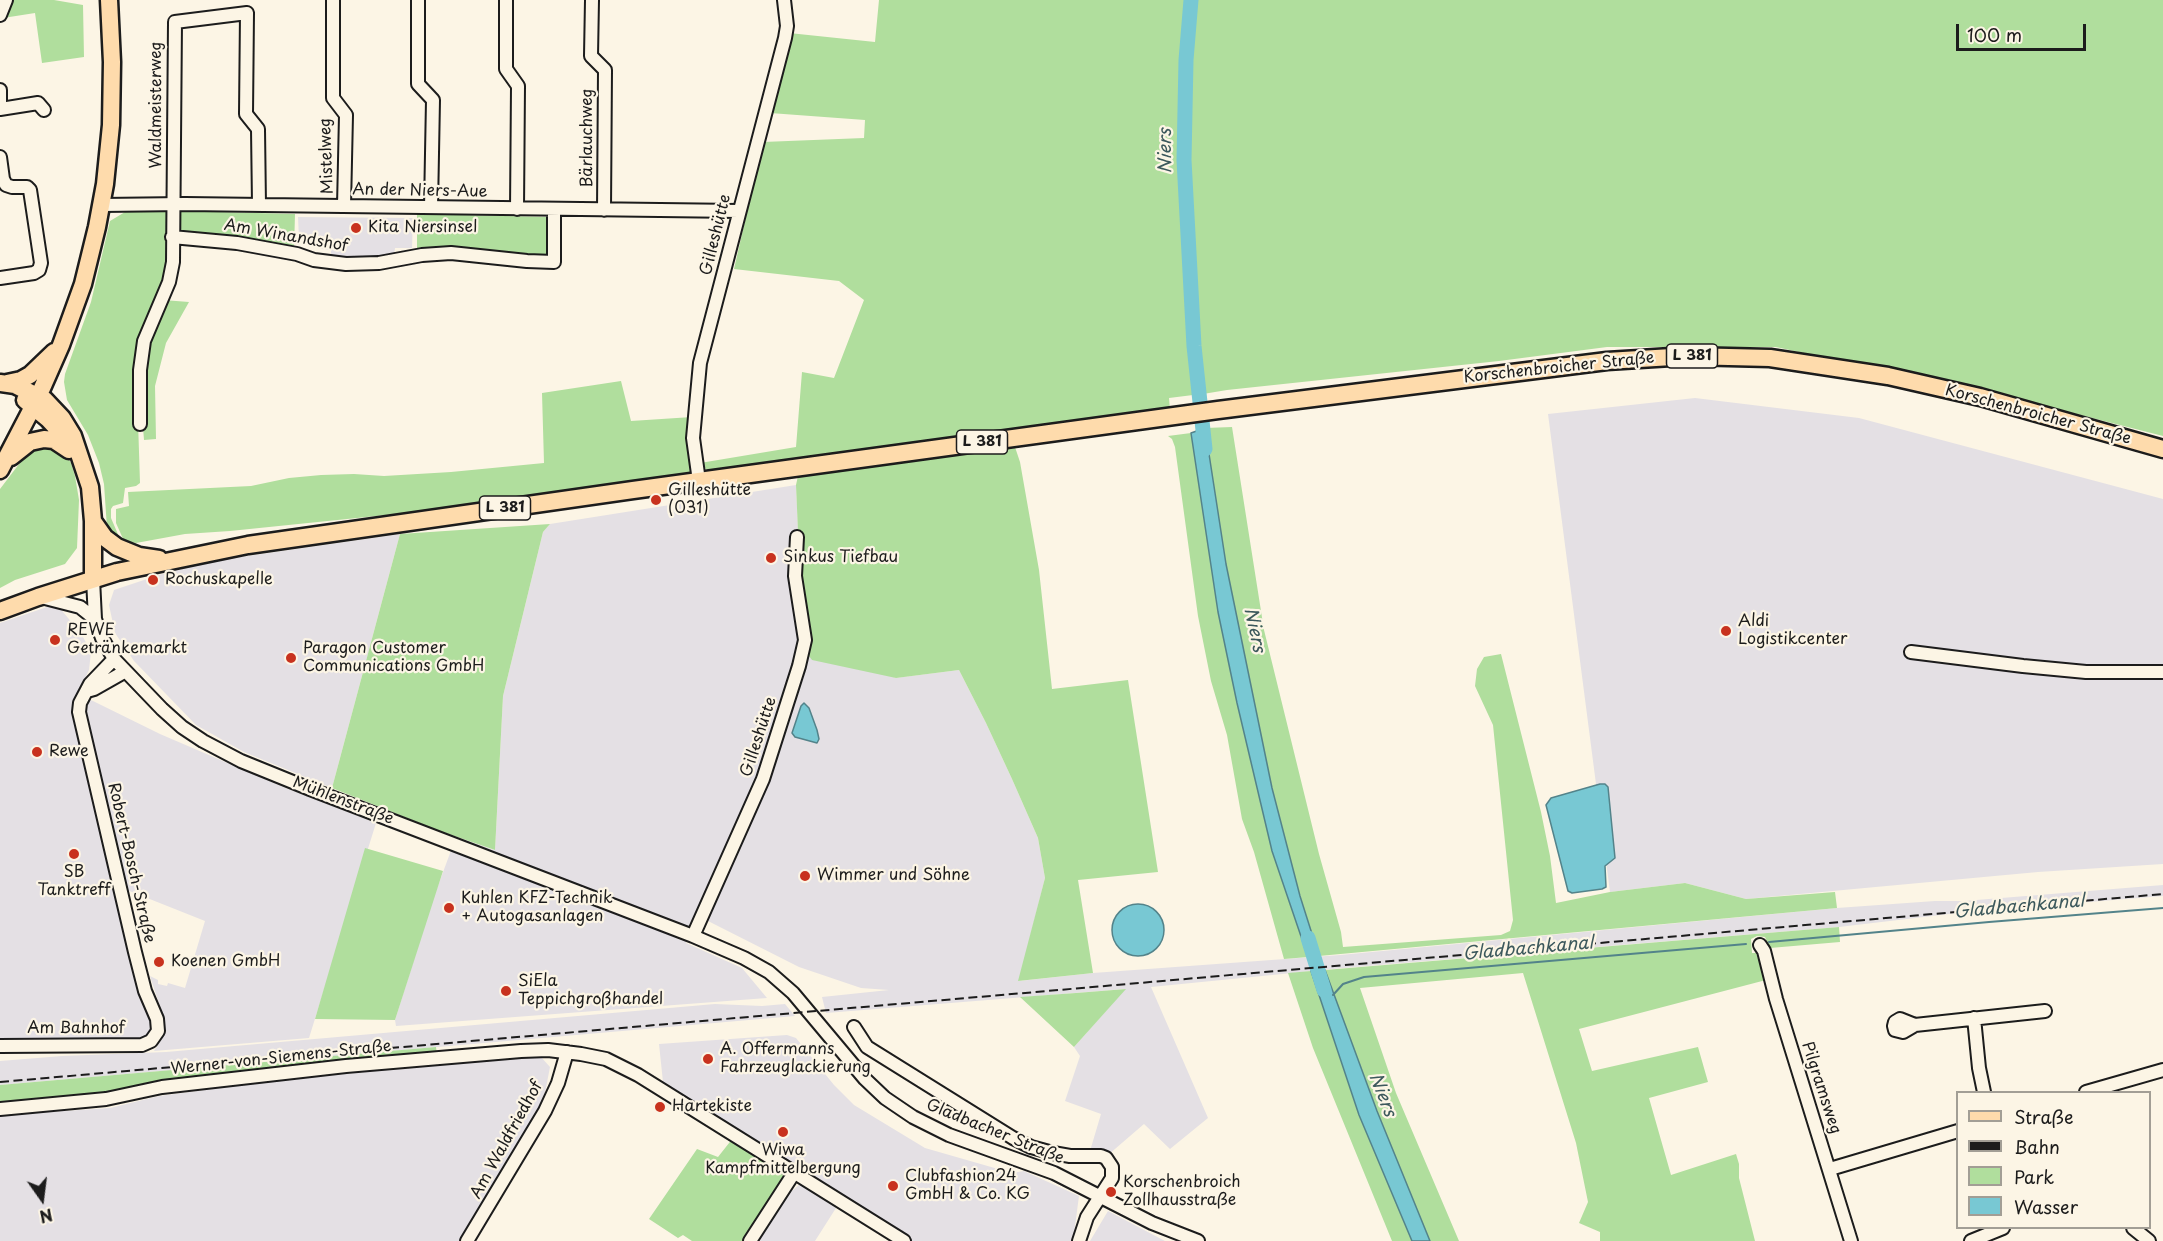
<!DOCTYPE html>
<html>
<head>
<meta charset="utf-8">
<style>
	body { margin:0 }
	#map { position:relative; width:2163px; height:1241px; overflow:hidden; background:#fcf5e5; font-family:"Playpen Sans",sans-serif }
	canvas { display:block }
	.legend { position:absolute; left:1956px; top:1091px; width:195px; height:138px; box-sizing:border-box; background:#fcf5e5; border:2px solid #a29e95; margin:0; padding:8px 10px; list-style:none; font-size:18px; color:#1c1c1c }
	.legend li { display:flex; align-items:center; gap:12px; height:30px }
	.legend b { width:30px; border:2px solid #a29e95 }
	.north { position:absolute; left:12px; top:1169px; width:60px; height:60px; -webkit-text-stroke:4px #fcf5e5; paint-order:stroke; rotate:166deg; font-size:16px; font-weight:700; line-height:24px; text-align:center; color:#1c1c1c }
	.north::after { content:''; display:block; margin:auto; width:21px; height:27px; background:#1c1c1c; clip-path:polygon(50% 0,100% 100%,50% 72%,0 100%) }
	.scale { position:absolute; left:1956px; top:24px; width:130px; height:27px; box-sizing:border-box; border:3px solid #1c1c1c; border-top:0; padding-left:8px; font-size:18px; line-height:21px; white-space:nowrap; color:#1c1c1c; -webkit-text-stroke:4px #fcf5e5; paint-order:stroke }
</style>
</head>
<body>
<div id="map">
<canvas width="2163" height="1241"></canvas>
<ul class="legend">
<li><b style="height:8px;background:#fedbac"></b>Straße</li>
<li><b style="height:8px;background:#1c1c1c"></b>Bahn</li>
<li><b style="height:16px;background:#b0de9d"></b>Park</li>
<li><b style="height:16px;background:#78c8d3"></b>Wasser</li>
</ul>
<div class="north">N</div>
<div class="scale">100 m</div>
</div>
<script>
const c = document.querySelector('canvas').getContext('2d');
c.lineJoin = 'round';
function paint(path, color) { c.fillStyle = color; c.fill(path, 'evenodd'); }
const shape = rows => new Path2D(rows.map(r => 'M' + r).join(''));
function stroke(path, color, width, dash) { c.strokeStyle = color; c.lineWidth = width; c.lineCap = dash ? 'butt' : 'round'; c.setLineDash(dash || []); c.stroke(path); }
function drawText(font, color, halo, rows, align = 'center') {
  c.font = font + ' "Playpen Sans",sans-serif'; c.lineWidth = 4.5; c.setLineDash([]); c.textBaseline = 'middle'; c.strokeStyle = halo; c.fillStyle = color; for (const [text, x, y, turn = 0] of rows) {
    c.save(); c.translate(x, y); c.rotate((+turn || 0) * Math.PI / 180); c.textAlign = isNaN(turn) ? turn : align; if (halo) c.strokeText(text, 0, 0); c.fillText(text, 0, 0); c.restore();
  }
}
paint(shape([
	[298,217,413,218,412,248,395,248,394,256,368,259,331,258,331,250,321,249,320,247,301,242,299,239],
	[1695,398,1859,418,2163,499,2163,864,2038,872,1746,899,1685,883,1610,892,1548,414],
	[796,485,801,594,895,678,959,670,986,723,1012,779,1038,838,1045,878,1019,981,1093,973,1340,955,1837,908,1935,901,1964,901,2163,885,2163,896,1966,912,1839,927,1343,968,1151,987,1208,1118,1170,1149,1144,1124,1108,1155,1090,1151,1101,1114,1065,1101,1080,1056,1074,1047,1125,989,826,1013,822,997,889,990,861,988,799,967,706,920,693,921,686,943,742,968,767,998,396,1026,395,1020,432,902,456,837,495,850,503,696,543,532,550,524],
	[400,534,332,788,244,752,196,725,134,661,115,633,109,605,114,590,192,564],
	[53,605,59,607,82,635,91,652,89,670,77,695,93,701,160,734,281,786,376,823,309,1038,154,1051,166,1032,163,1016,150,976,158,980,158,984,167,986,168,983,185,988,205,921,127,890,118,864,109,872,141,996,153,1025,145,1043,0,1041,0,623],
	[715,1004,762,1006,785,1004,795,1016,0,1085,0,1061,62,1056,166,1052],
	[787,1035,796,1038,834,1085,854,1105,925,1148,1012,1173,1024,1171,1079,1196,1073,1241,910,1241,830,1191,663,1082,659,1044],
	[517,1057,541,1057,550,1067,543,1103,463,1241,0,1241,0,1115,110,1108,159,1096,273,1081],
	[800,1184,836,1208,815,1241,754,1241,779,1202],
	[1108,1211,1165,1241,1090,1241]
]), '#e4e0e4');
paint(shape([
	[10,0,54,0,83,5,84,57,42,63,35,13,3,18],
	[879,0,1186,0,1179,96,1180,191,1193,395,1169,398,1170,410,712,475,700,463,796,447,802,372,834,378,864,300,839,281,734,269,763,142,864,138,865,120,770,113,789,33,875,42],
	[1195,0,2163,0,2163,436,2045,406,1776,347,1607,347,1499,361,1227,390,1203,394,1190,178,1188,98],
	[134,210,167,210,168,248,165,277,136,359,140,483,136,486,125,488,123,503,113,506,111,509,111,518,120,539,118,542,107,528,104,484,99,463,88,435,67,400,64,382,65,374,91,302,110,221,125,212],
	[180,211,295,214,294,250,181,234,178,228],
	[417,214,549,217,549,252,540,258,417,253],
	[163,300,189,302,166,343,155,386,156,439,144,440,141,402,142,366],
	[621,381,631,421,692,417,695,471,684,477,616,483,396,514,230,531,185,534,136,543,124,541,116,523,116,509,129,506,128,492,251,486,289,478,321,475,354,474,384,476,451,472,544,463,542,393],
	[1232,427,1264,630,1319,854,1341,932,1343,947,1501,935,1510,931,1513,920,1493,725,1475,686,1477,669,1484,657,1501,654,1541,812,1550,856,1556,903,1610,892,1685,883,1746,899,1835,892,1837,908,1319,956,1300,896,1272,788,1226,564,1205,428],
	[1191,433,1218,612,1237,703,1272,851,1308,957,1284,959,1254,852,1242,819,1227,735,1211,681,1198,616,1175,447,1172,439,1168,436],
	[40,444,63,451,71,463,75,476,79,500,77,548,65,564,15,580,0,588,0,489,29,451],
	[1015,447,1020,462,1039,570,1052,689,1128,680,1158,872,1078,880,1093,973,1018,981,1045,878,1038,838,1012,779,986,723,959,670,896,678,812,660,803,648,796,485,798,476],
	[550,524,543,532,503,696,495,850,437,830,332,788,400,534],
	[365,848,443,871,395,1020,315,1019],
	[1839,927,1840,942,1770,948,1765,937,1757,936,1751,939,1752,953,1756,953,1766,980,1579,1029,1592,1071,1698,1047,1708,1082,1649,1098,1671,1175,1736,1154,1739,1164,1739,1178,1755,1241,1600,1241,1600,1232,1579,1223,1588,1202,1576,1143,1523,973,1360,988,1396,1093,1459,1241,1430,1241,1377,1111,1325,970],
	[1311,971,1359,1115,1412,1241,1392,1241,1313,1048,1288,973],
	[1126,989,1074,1047,1020,997,1076,993],
	[436,1047,437,1055,187,1078,112,1092,0,1104,0,1085],
	[733,1138,784,1171,788,1179,746,1241,692,1241,683,1235,678,1238,649,1219,697,1149,718,1157]
]), '#b0de9d');
const water = shape([
	[1205,428,1226,564,1272,788,1300,896,1319,956,1308,957,1272,851,1237,703,1218,612,1191,433,1205,428],
	[804,703,809,708,817,730,819,739,817,743,795,737,792,733,801,706,804,703],
	[1600,784,1605,784,1608,787,1615,858,1605,866,1606,887,1602,889,1572,893,1568,891,1546,805,1551,798,1600,784],
	'1112 930a26 26 0 1 1 52 0a26 26 0 1 1-52 0Z',
	[1325,970,1377,1111,1430,1241,1412,1241,1359,1115,1311,971,1325,970]
]);
paint(water, '#78c8d3');
stroke(water, '#53838a', 1.5);
stroke(shape([
	[1769,942,1989,922,2163,908],
	[1333,995,1343,984,1364,977,1746,944]
]), '#53838a', 2);
stroke(shape([
	[1191,0,1186,60,1184,160,1194,346,1205,449],
	[1308,938,1324,990]
]), '#78c8d3', 15);
const minor = shape([
	[333,0,333,98,346,115,344,206],
	[418,0,418,84,433,100,431,207],
	[506,0,506,69,518,86,517,209],
	[592,0,591,56,605,70,604,210],
	[0,15,6,0],
	[0,90,0,103],
	[0,109,38,103,44,110],
	[0,157,3,179,6,185,12,187,27,187,30,190,41,263,39,270,34,273,0,278],
	[102,205,185,204,739,211],
	[172,237,237,243,297,254,314,260,346,264,379,263,422,255,451,253,527,261,554,262,554,209],
	[140,424,140,370,144,341,169,282,173,262,175,22,247,13,246,114,258,129,259,205],
	[699,481,693,438,700,363,785,38,787,26,784,0],
	[93,579,95,619,102,638,114,659,162,709,182,727,203,741,241,761,310,789,693,936,744,958,769,972,793,993,865,1079,885,1098,913,1117,949,1135,1054,1173,1152,1223,1198,1241],
	[41,597,80,607,95,619],
	[1911,652,2023,666,2086,672,2163,672],
	[87,691,94,689,124,672],
	[693,936,763,779,799,666,805,640,795,576,797,537],
	[1760,945,1764,951,1776,999,1851,1241],
	[1974,1018,1979,1068,1984,1092],
	[1915,1025,1900,1019,1895,1022,1894,1026,1895,1030,1903,1032,1915,1025,2045,1011],
	[854,1027,867,1047,1013,1138,1031,1147,1053,1153,1070,1156,1101,1156,1106,1158,1112,1167,1112,1178,1087,1217,1079,1241],
	[0,1046,142,1045,151,1041,158,1031,157,1019,145,991,135,952,79,712,80,703,90,684,114,659],
	[2086,1092,2163,1070],
	[0,1109,106,1099,162,1087,346,1066,521,1051,548,1050,581,1054,606,1059,638,1075,904,1241],
	[1830,1169,1958,1131],
	[2133,1228,2149,1241],
	[467,1241,545,1111,558,1083,567,1052],
	[750,1241,794,1173],
	[1971,1241,2003,1228]
]);
const major = shape([
	[0,383,15,385,45,400,62,418,73,436,90,487,93,521,93,579],
	[7,383,21,380,30,375,54,352],
	[25,400,48,419,63,435],
	[11,457,30,442,44,439,54,440,69,450],
	[0,470,39,395,61,345,83,284,97,227,105,184,111,125,112,62,109,0],
	[93,521,105,538,117,547,139,556,159,559],
	[0,611,38,597,117,572,248,545,633,490,1218,410,1607,361,1688,356,1770,358,1888,376,1980,397,2163,449]
]);
stroke(minor, '#1c1c1c', 16);
stroke(major, '#1c1c1c', 21);
stroke(minor, '#fcf5e5', 12);
stroke(major, '#fedbac', 16);
stroke(shape([
	[0,1082,2163,894]
]), '#1c1c1c', 2, [9, 4.5]);
for (const [x, y, r, color] of [
	[356,228,6,"#c8321e"],
	[656,500,6,"#c8321e"],
	[771,558,6,"#c8321e"],
	[153,580,6,"#c8321e"],
	[1726,631,6,"#c8321e"],
	[55,640,6,"#c8321e"],
	[291,658,6,"#c8321e"],
	[37,752,6,"#c8321e"],
	[74,854,6,"#c8321e"],
	[805,876,6,"#c8321e"],
	[449,908,6,"#c8321e"],
	[159,962,6,"#c8321e"],
	[506,991,6,"#c8321e"],
	[708,1059,6,"#c8321e"],
	[660,1107,6,"#c8321e"],
	[783,1132,6,"#c8321e"],
	[893,1186,6,"#c8321e"],
	[1111,1192,6,"#c8321e"]
]) { const dot = new Path2D(); dot.arc(x, y, r, 0, 2 * Math.PI); c.fillStyle = color; c.fill(dot); stroke(dot, '#fcf5e5', 2); }
for (const [x, y, w] of [
	[1692,356,51],
	[982,442,51],
	[505,508,51]
]) { const box = new Path2D(); box.roundRect(x - w / 2, y - 12, w, 24, 4.5); c.fillStyle = '#fcf5e5'; c.fill(box); stroke(box, '#1c1c1c', 1.5); }
drawText('bold 15px', '#1c1c1c', null, [
	["L 381",1692,356],
	["L 381",982,442],
	["L 381",505,508]
]);
drawText('16px', '#1c1c1c', '#fcf5e5', [
	["Waldmeisterweg",157,105,-90],
	["Bärlauchweg",588,138,-90],
	["Mistelweg",327,156,-92],
	["An der Niers-Aue",420,191,1],
	["Gilleshütte",716,235,-76],
	["Am Winandshof",286,236,10],
	["Korschenbroicher Straße",1559,368,-6],
	["Korschenbroicher Straße",2038,415,15],
	["Gilleshütte",759,737,-72],
	["Mühlenstraße",343,801,21],
	["Robert-Bosch-Straße",131,863,77],
	["Am Bahnhof",76,1029],
	["Werner-von-Siemens-Straße",281,1058,-6],
	["Pilgramsweg",1821,1088,72],
	["Gladbacher Straße",995,1132,22],
	["Am Waldfriedhof",507,1140,-61]
]);
drawText('16px', '#1c1c1c', '#fcf5e5', [
	["Kita Niersinsel",368,228],
	["Gilleshütte",668,491],
	["(031)",668,509],
	["Sinkus Tiefbau",783,558],
	["Rochuskapelle",165,580],
	["Aldi",1738,622],
	["Logistikcenter",1738,640],
	["REWE",67,631],
	["Getränkemarkt",67,649],
	["Paragon Customer",303,649],
	["Communications GmbH",303,667],
	["Rewe",49,752],
	["SB",74,873,"center"],
	["Tanktreff",74,891,"center"],
	["Wimmer und Söhne",817,876],
	["Kuhlen KFZ-Technik",461,899],
	["+ Autogasanlagen",461,917],
	["Koenen GmbH",171,962],
	["SiEla",518,982],
	["Teppichgroßhandel",518,1000],
	["A. Offermanns",720,1050],
	["Fahrzeuglackierung",720,1068],
	["Hartekiste",672,1107],
	["Wiwa",783,1151,"center"],
	["Kampfmittelbergung",783,1169,"center"],
	["Clubfashion24",905,1177],
	["GmbH & Co. KG",905,1195],
	["Korschenbroich",1123,1183],
	["Zollhausstraße",1123,1201]
], 'left');
drawText('italic 18px', '#3c585c', '#fcf5e5', [
	["Niers",1166,151,-90],
	["Niers",1254,630,78],
	["Gladbachkanal",2019,907,-5],
	["Gladbachkanal",1528,949,-5],
	["Niers",1382,1095,69]
]);
</script>
</body>
</html>
